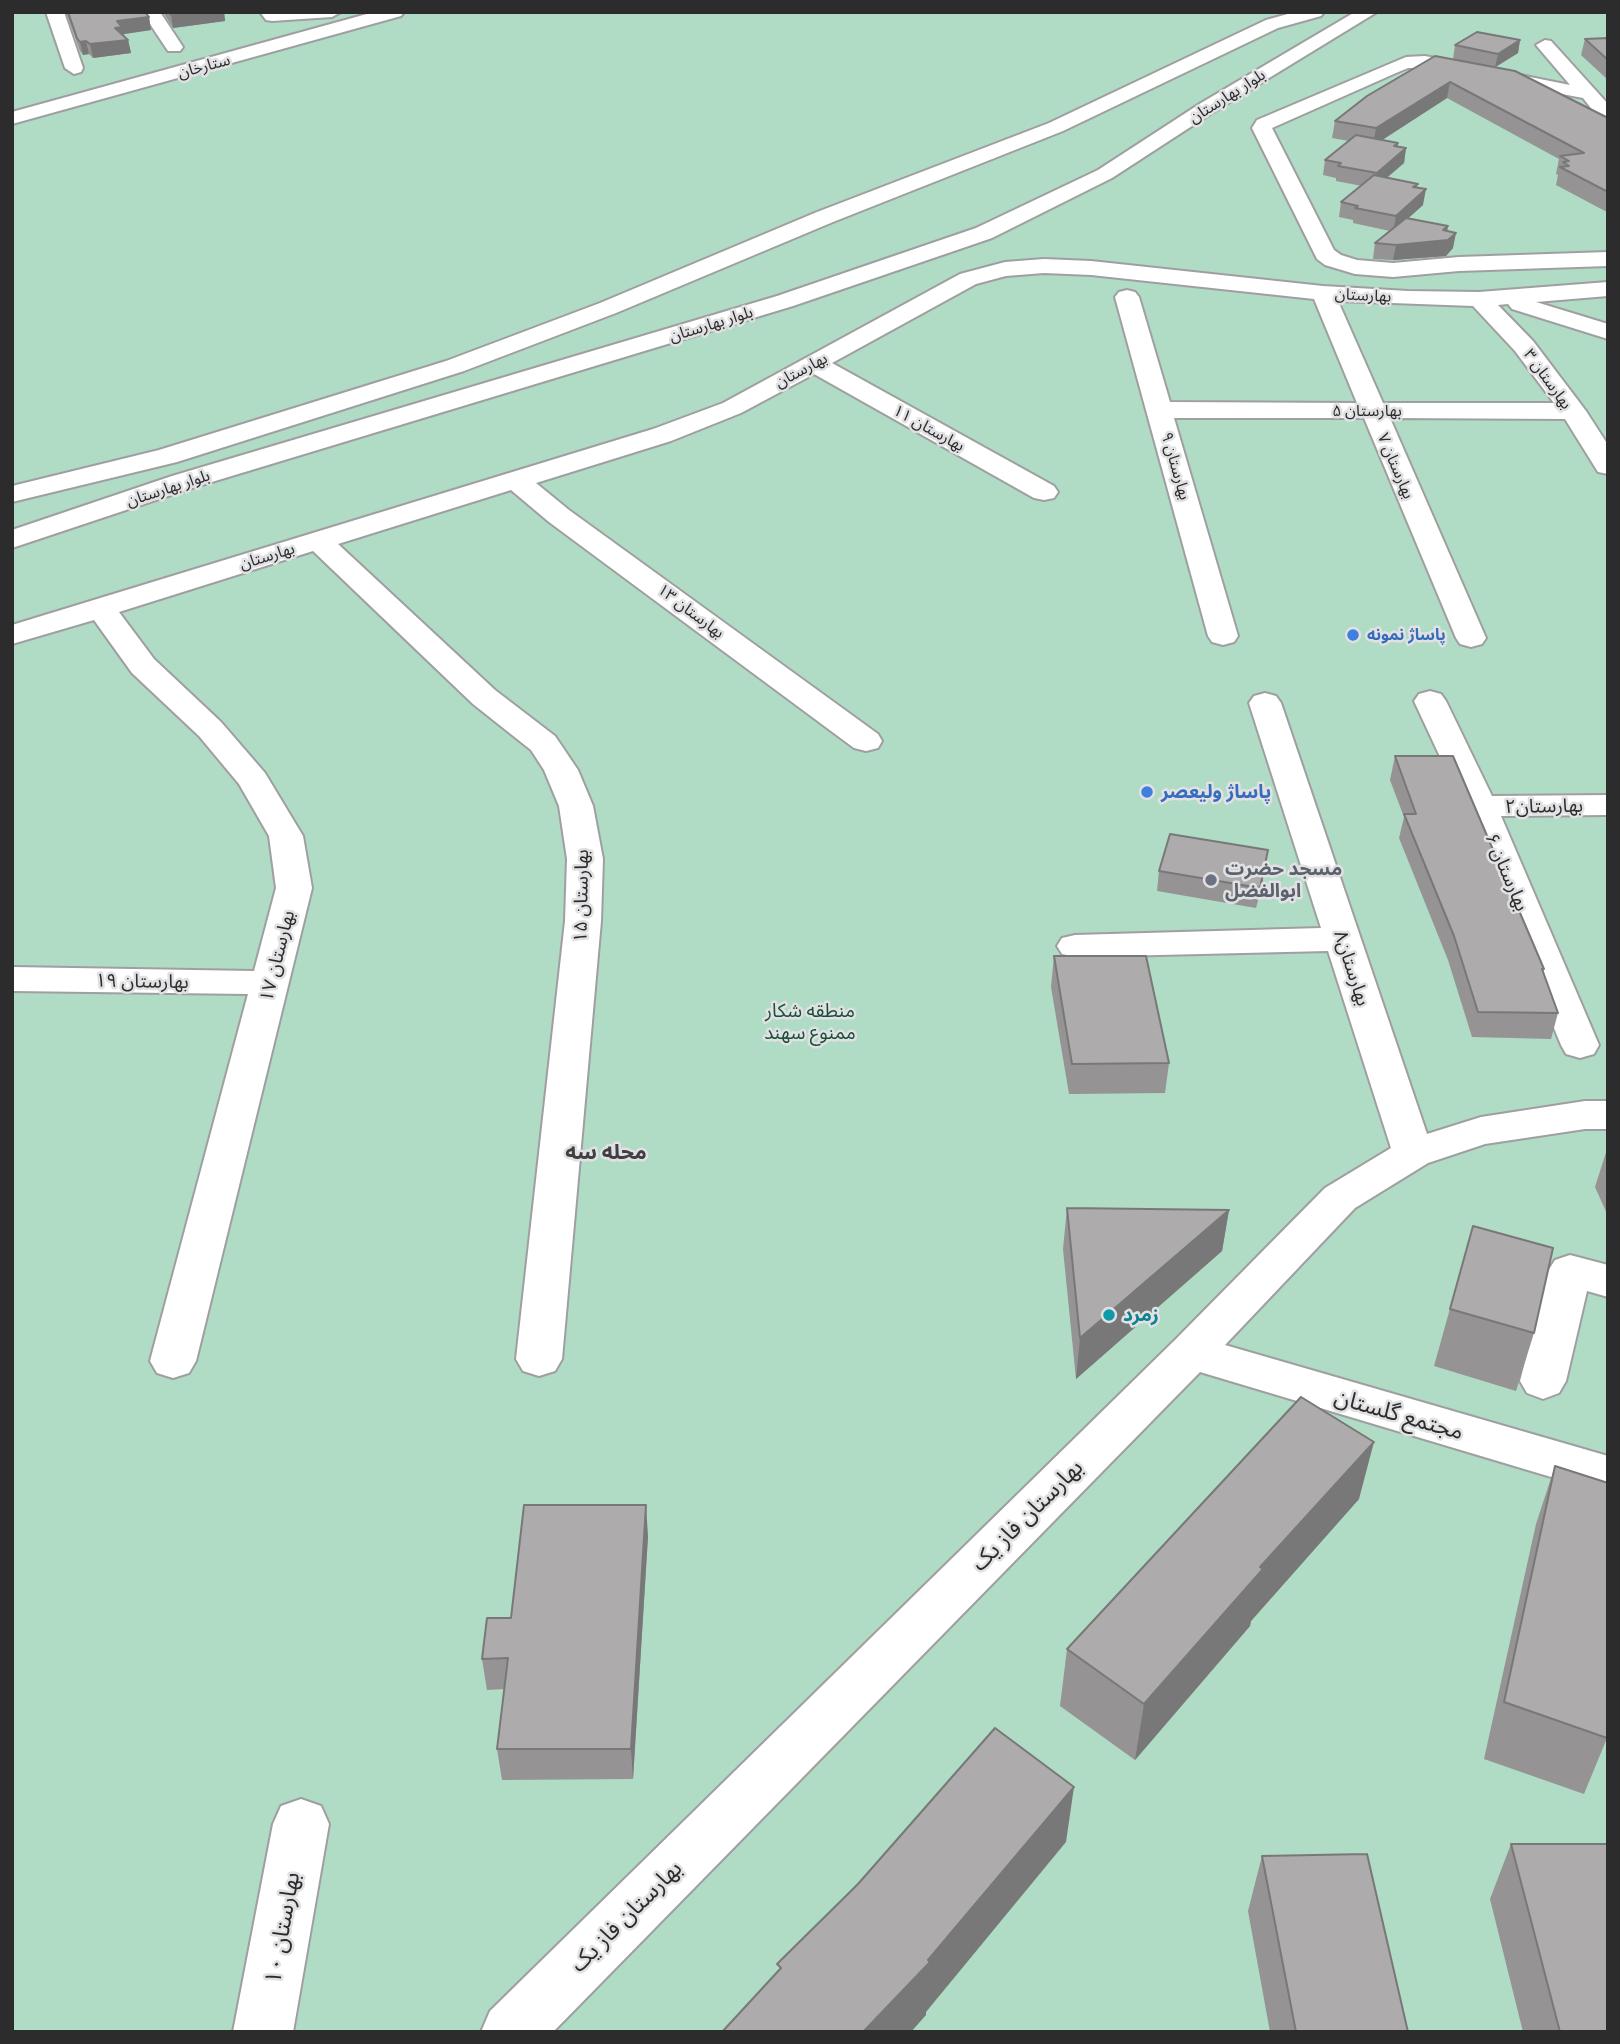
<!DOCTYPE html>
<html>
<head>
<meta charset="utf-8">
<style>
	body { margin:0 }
	#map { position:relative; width:1620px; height:2044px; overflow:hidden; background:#e1e1e3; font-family:Ubuntu,sans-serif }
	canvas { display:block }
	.frame { position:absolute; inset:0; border:14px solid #2c2c2d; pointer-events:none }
</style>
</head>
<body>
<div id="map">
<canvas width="1620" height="2044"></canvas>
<div class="frame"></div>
</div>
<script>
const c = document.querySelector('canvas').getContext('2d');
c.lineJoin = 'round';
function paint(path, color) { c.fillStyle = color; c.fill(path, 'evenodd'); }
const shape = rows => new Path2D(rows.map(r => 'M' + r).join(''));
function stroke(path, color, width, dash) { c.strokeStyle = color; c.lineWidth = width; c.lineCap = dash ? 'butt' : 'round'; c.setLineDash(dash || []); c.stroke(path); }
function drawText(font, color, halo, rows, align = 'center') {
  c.font = font + ' Ubuntu,"Noto Sans Arabic",sans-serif'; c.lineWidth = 5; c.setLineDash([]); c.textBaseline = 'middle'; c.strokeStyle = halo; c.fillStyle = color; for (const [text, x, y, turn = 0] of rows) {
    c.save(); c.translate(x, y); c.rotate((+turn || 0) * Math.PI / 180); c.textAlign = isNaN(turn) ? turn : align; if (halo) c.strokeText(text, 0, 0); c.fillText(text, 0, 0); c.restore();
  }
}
paint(shape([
	[12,12,1608,12,1608,2032,12,2032]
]), '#b0dbc5');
const minor = shape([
	[46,12,64,12,83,68,81,72,74,74,65,68,46,12],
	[142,12,160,12,183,47,180,51,168,51,142,12],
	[260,12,341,12,332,17,272,21,266,20,260,12],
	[374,12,404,12,401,16,12,124,12,112,374,12],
	[1545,40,1551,41,1608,104,1608,123,1601,121,1583,98,1425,68,1408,68,1396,73,1272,128,1334,250,1341,255,1357,260,1393,263,1459,257,1608,252,1608,266,1459,271,1393,277,1355,274,1325,265,1317,259,1252,128,1257,120,1406,57,1425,56,1570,85,1536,45,1545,40],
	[1044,259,1091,261,1323,286,1408,291,1479,292,1608,282,1608,296,1536,302,1608,324,1608,339,1512,309,1508,304,1498,305,1533,341,1586,411,1608,445,1608,474,1598,472,1565,419,1390,418,1486,638,1482,644,1471,647,1460,644,1456,638,1364,418,1174,418,1238,636,1234,642,1223,645,1212,642,1208,636,1115,297,1119,292,1127,290,1135,292,1139,297,1170,402,1357,403,1314,299,1091,275,1044,273,1006,276,976,284,832,363,1054,486,1058,492,1054,498,1044,500,1034,498,814,374,741,413,671,441,536,483,569,510,878,734,882,741,878,748,866,751,854,748,549,522,511,490,338,544,495,690,555,736,578,770,593,806,603,859,601,921,562,1359,555,1371,539,1376,523,1371,516,1359,565,921,567,859,559,806,544,770,531,750,473,704,313,551,119,612,154,659,221,722,265,773,303,836,312,888,196,1361,189,1373,173,1378,157,1373,150,1361,248,994,12,991,12,967,254,971,276,888,269,836,239,784,199,736,132,673,94,620,12,644,12,625,653,429,723,403,960,274,1005,262,1044,259],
	[1338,301,1473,306,1515,351,1554,403,1383,403,1338,301],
	[1430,691,1441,694,1446,701,1492,796,1608,795,1608,815,1501,816,1599,1045,1594,1054,1580,1058,1566,1054,1561,1045,1463,806,1414,701,1419,694,1430,691],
	[1265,693,1276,696,1281,703,1427,1134,1481,1117,1585,1101,1608,1101,1608,1129,1585,1129,1485,1144,1428,1163,1355,1208,1225,1345,1608,1456,1608,1494,1200,1372,553,2032,481,2032,490,2011,1175,1340,1325,1188,1391,1148,1328,951,1075,957,1062,954,1057,946,1062,938,1075,935,1321,928,1249,703,1254,696,1265,693],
	[1570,1255,1608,1265,1608,1297,1587,1291,1566,1381,1559,1393,1543,1399,1527,1393,1520,1381,1548,1271,1555,1260,1570,1255],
	[301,1799,321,1806,329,1824,293,2032,233,2032,273,1824,281,1806,301,1799]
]);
const major = shape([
	[1295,12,1324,12,1321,16,1278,28,1063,131,833,222,616,313,464,371,177,462,12,502,12,486,159,450,446,361,600,303,817,212,1049,123,1266,20,1295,12],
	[1355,12,1377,12,1215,111,1112,178,992,238,793,306,192,488,12,548,12,530,172,476,777,296,976,228,1098,170,1201,103,1355,12]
]);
stroke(minor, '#9f9fa1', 4);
stroke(major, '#9f9fa1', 4);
paint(minor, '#fff');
paint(major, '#fff');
paint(shape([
	[66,12,145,12,149,17,151,30,124,34,124,36,128,40,131,53,93,58,89,54,83,55,80,51],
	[163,12,224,12,225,21,173,28],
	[1608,38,1608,80,1581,55,1585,39],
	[1520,40,1518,53,1496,67,1608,118,1608,211,1605,211,1556,185,1558,175,1556,174,1559,159,1447,98,1382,140,1398,143,1398,147,1406,148,1404,163,1387,178,1418,184,1417,188,1423,205,1408,218,1448,231,1453,248,1446,256,1393,260,1373,259,1375,243,1390,231,1353,223,1353,220,1339,217,1341,202,1362,186,1336,181,1336,178,1323,175,1325,160,1349,141,1332,138,1335,121,1453,59,1455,45],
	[1395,756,1544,969,1543,973,1558,1013,1551,1039,1472,1037,1448,960,1399,838,1404,817,1390,780],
	[1265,870,1256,908,1157,891,1159,871],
	[1054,956,1169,1063,1165,1093,1069,1094,1051,987],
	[1608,1146,1608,1216,1595,1187],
	[1067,1208,1229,1210,1222,1251,1076,1379,1063,1249],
	[1473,1226,1534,1333,1516,1391,1434,1366],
	[1555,1466,1607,1738,1584,1794,1484,1759,1536,1524],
	[1359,1499,1251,1621,1250,1626,1135,1760,1060,1706,1067,1649],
	[648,1536,633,1779,502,1780,497,1749,505,1689,487,1690,482,1659,511,1618],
	[1511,1844,1608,2032,1523,2032,1490,1899],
	[1262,1856,1408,2032,1270,2032,1248,1911]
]), '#959394');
paint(shape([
	[192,12,224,12,225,21,173,28,171,15],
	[149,17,151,30,124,34,125,40,115,28,117,21],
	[128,40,131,53,93,58,90,44],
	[1520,40,1518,53,1495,67,1498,54],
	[86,41,89,54,83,55,80,42],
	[1450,82,1447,98,1373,146,1376,128],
	[1398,143,1396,157,1406,148,1404,163,1374,188,1377,173,1394,146],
	[1426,189,1423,205,1393,232,1396,216],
	[1448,226,1446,240,1456,233,1453,248,1446,256,1393,260,1396,245,1443,230],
	[1268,850,1265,870,1256,908,1260,888],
	[1229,1210,1222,1251,1076,1379,1080,1338],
	[1374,1442,1359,1499,1251,1621,1250,1626,1135,1760,1144,1704,1260,1567],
	[646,1505,648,1536,633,1779,631,1749],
	[1074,1787,1066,1842,926,2012,926,2015,911,2032,863,2032,928,1960]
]), '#797878');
const building = shape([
	[68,12,145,12,149,17,117,21,122,27,115,28,128,40,90,44,86,41,80,42,77,38,68,12],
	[170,12,192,12,171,15,170,12],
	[1477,32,1520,40,1498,54,1455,45,1477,32],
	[1608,38,1608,60,1585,39,1608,38],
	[1435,56,1515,71,1608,118,1608,192,1560,167,1569,166,1563,162,1569,161,1560,156,1584,153,1450,82,1376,128,1335,121,1367,96,1435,56],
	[1356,135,1398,143,1394,146,1406,148,1377,173,1338,166,1341,163,1325,160,1356,135],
	[1374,175,1418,184,1413,187,1426,189,1396,216,1355,208,1358,206,1341,202,1374,175],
	[1406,218,1448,226,1443,230,1456,233,1448,240,1396,245,1375,243,1406,218],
	[1395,756,1453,756,1544,969,1542,969,1558,1013,1478,1012,1454,936,1404,814,1416,814,1395,756],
	[1170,834,1268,850,1260,888,1159,871,1170,834],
	[1054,956,1146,956,1169,1063,1072,1064,1054,956],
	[1067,1208,1229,1210,1080,1338,1067,1208],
	[1473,1226,1553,1248,1534,1333,1450,1309,1473,1226],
	[1301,1397,1374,1442,1260,1567,1263,1569,1144,1704,1067,1649,1301,1397],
	[1555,1466,1608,1483,1607,1738,1504,1702,1555,1466],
	[524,1505,646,1505,631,1749,497,1749,508,1658,482,1659,487,1618,511,1618,524,1505],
	[995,1728,1074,1787,928,1960,930,1962,863,2032,722,2032,781,1968,777,1964,858,1884,995,1728],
	[1511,1844,1608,1844,1608,2032,1560,2032,1511,1844],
	[1367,1854,1408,2032,1296,2032,1262,1856,1367,1854]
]);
paint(building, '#adabac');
stroke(building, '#797878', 2);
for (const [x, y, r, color] of [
	[1353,635,7,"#3f7fe0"],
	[1147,792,7,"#3f7fe0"],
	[1211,880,7,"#6b7280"],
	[1109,1315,7,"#0f9aa8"]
]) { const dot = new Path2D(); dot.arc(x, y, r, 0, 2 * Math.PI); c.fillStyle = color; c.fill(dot); stroke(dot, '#e1e1e3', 2.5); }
drawText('16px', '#2c2c2d', '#e1e1e3', [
	["ستارخان",204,66,-15],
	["بلوار بهارستان",1227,96,-32],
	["بهارستان",1363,295,3],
	["بلوار بهارستان",711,324,-17],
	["بهارستان",801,370,-28],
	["بهارستان ۳",1548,379,54],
	["بهارستان ۵",1367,411],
	["بهارستان ۱۱",929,428,29],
	["بهارستان ۹",1176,466,74],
	["بهارستان ۷",1396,466,67],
	["بلوار بهارستان",168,488,-18],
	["بهارستان",267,556,-17],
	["بهارستان ۱۳",691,611,37]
]);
drawText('bold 16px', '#366cbe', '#e1e1e3', [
	["پاساژ نمونه",1367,635]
], 'left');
drawText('bold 19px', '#366cbe', '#e1e1e3', [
	["پاساژ ولیعصر",1161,792]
], 'left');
drawText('19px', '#2c2c2d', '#e1e1e3', [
	["بهارستان۲",1544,806,-1],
	["بهارستان ۶",1507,872,67],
	["بهارستان ۱۵",581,896,-89],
	["بهارستان ۱۷",277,956,-76],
	["بهارستان۸",1352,968,72],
	["بهارستان ۱۹",142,981,1]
]);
drawText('bold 19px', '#5b616d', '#e1e1e3', [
	["مسجد حضرت",1225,869],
	["ابوالفضل",1225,891]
], 'left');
drawText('19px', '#174f39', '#e1e1e3', [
	["منطقه شکار",810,1011],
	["ممنوع سهند",810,1033]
]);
drawText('bold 19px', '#0d838f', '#e1e1e3', [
	["زمرد",1123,1315]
], 'left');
drawText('bold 21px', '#404042', '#e1e1e3', [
	["محله سه",606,1152]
]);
drawText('23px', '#2c2c2d', '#e1e1e3', [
	["مجتمع گلستان",1399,1414,16],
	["بهارستان فاز یک",1027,1515,-45],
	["بهارستان فاز یک",626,1916,-45],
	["بهارستان ۱۰",282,1928,-80]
]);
</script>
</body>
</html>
